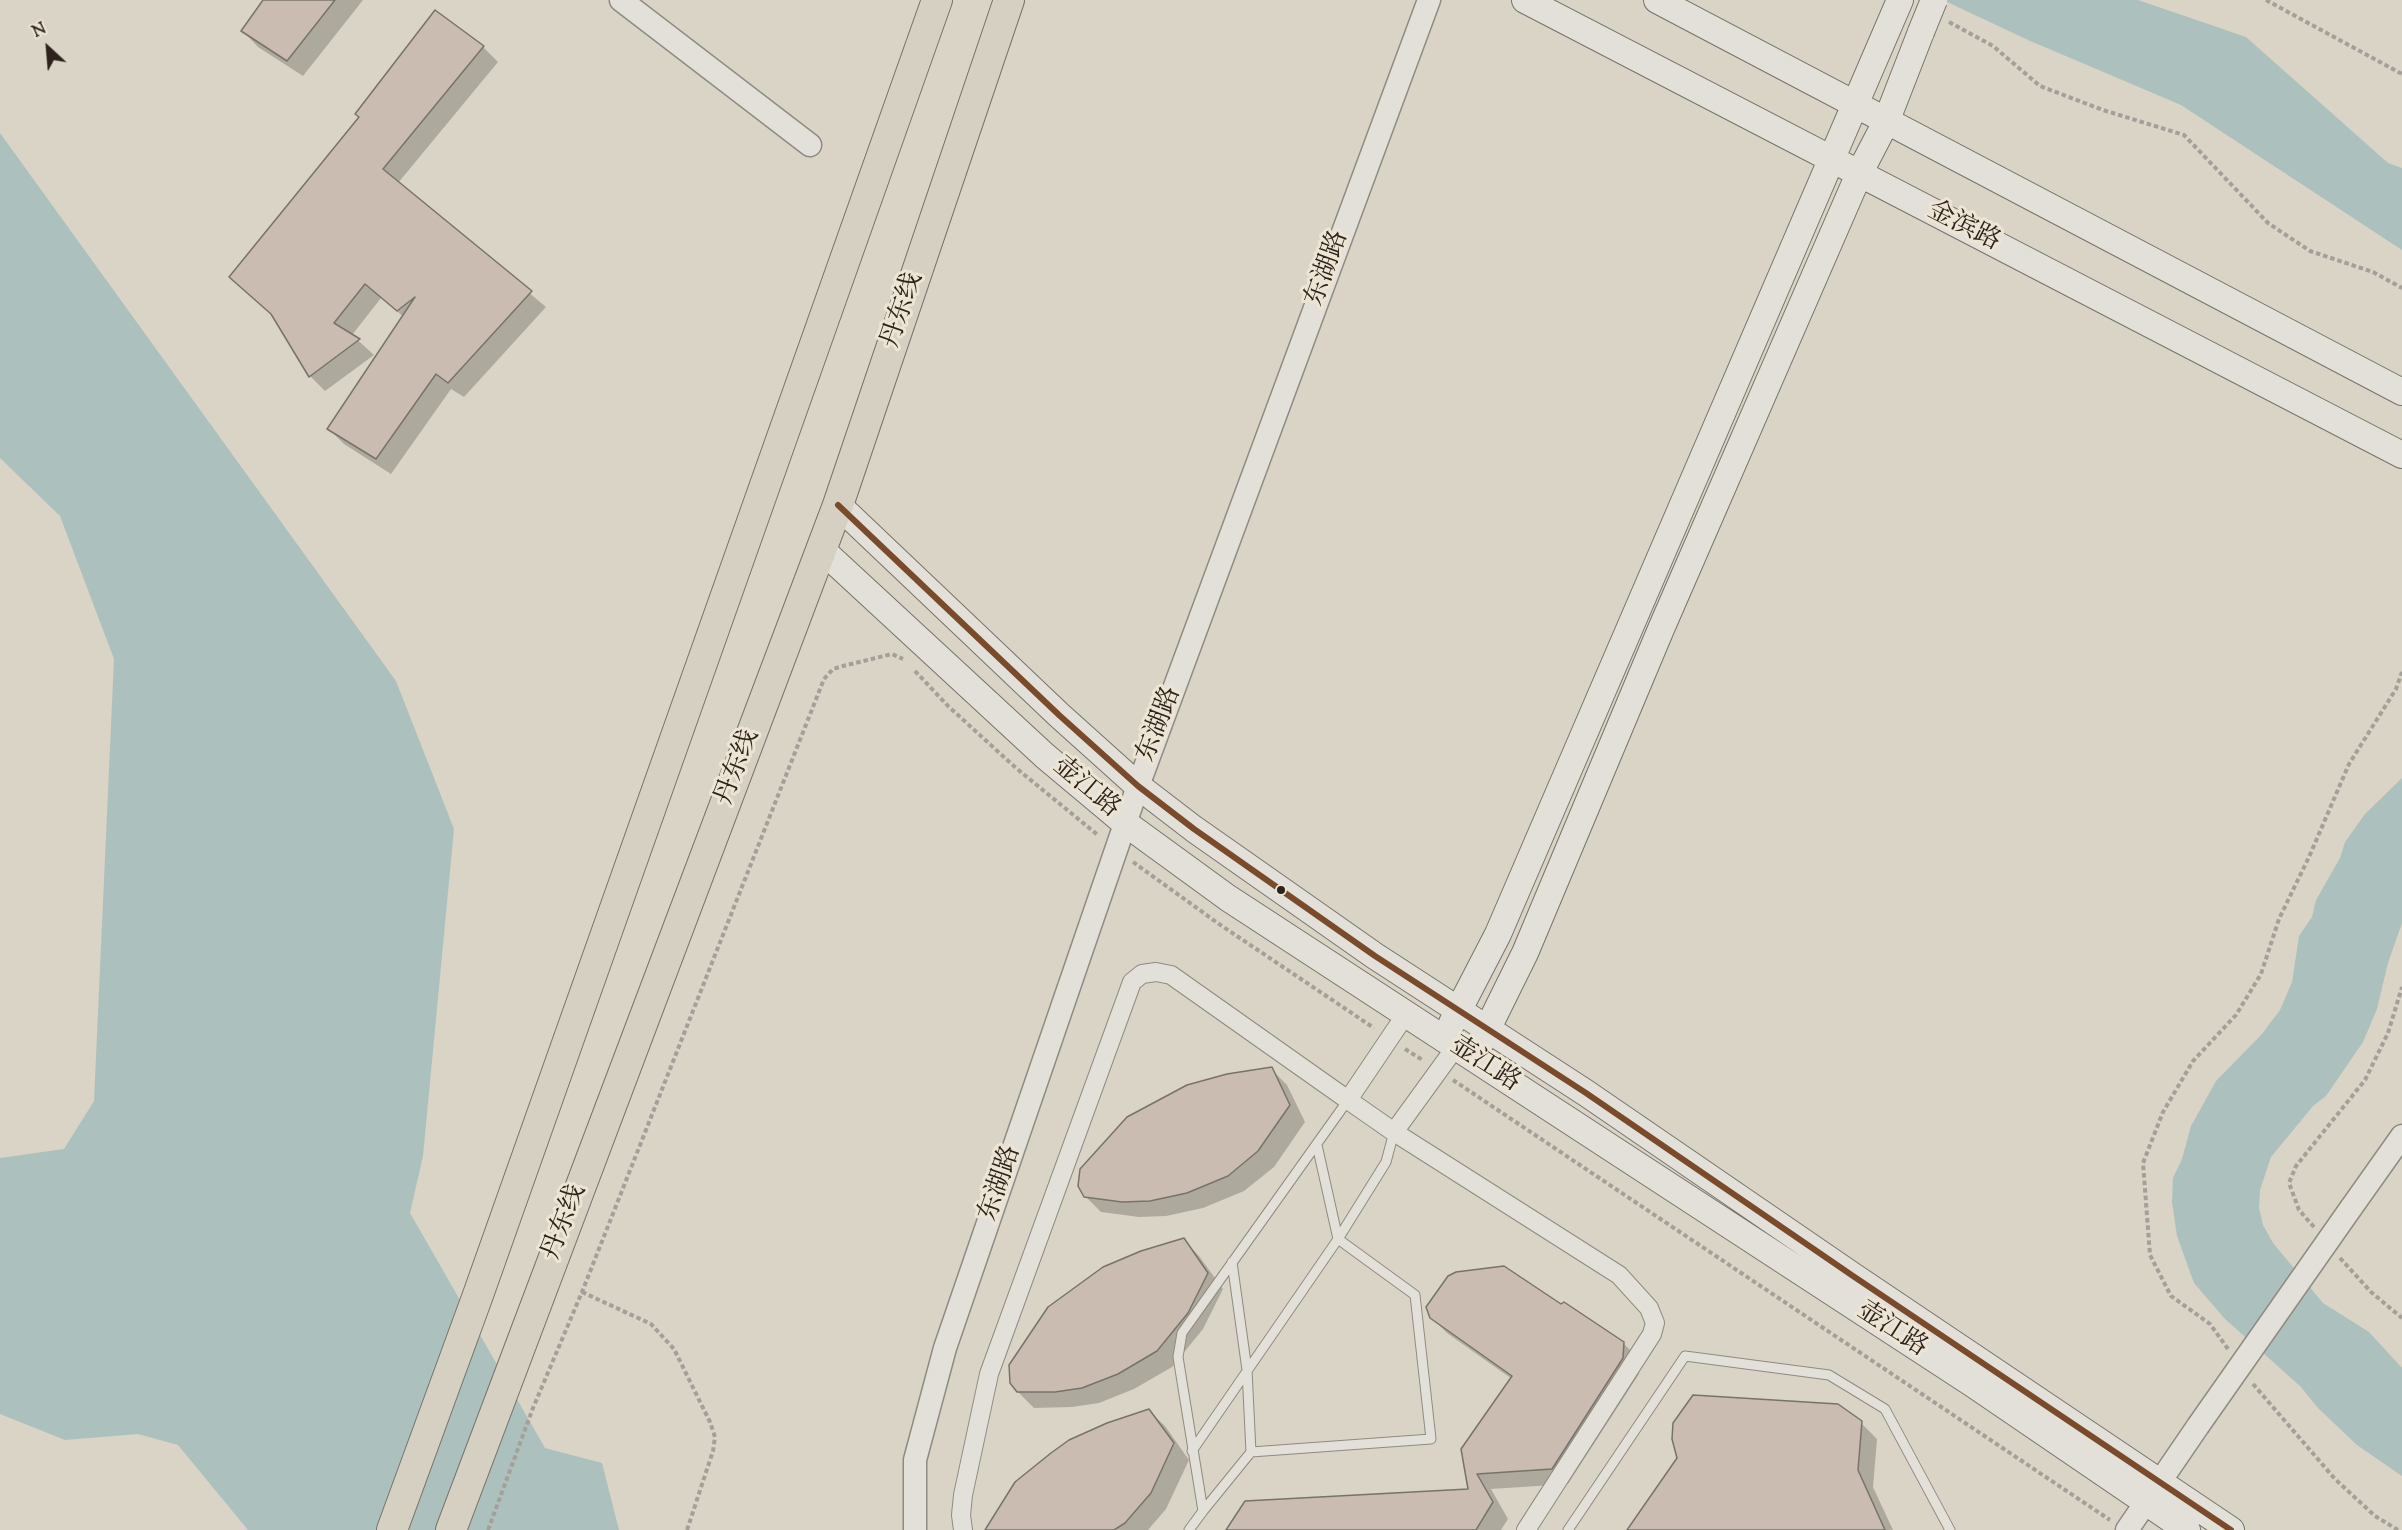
<!DOCTYPE html>
<html>
<head>
<meta charset="utf-8">
<style>
	body { margin:0 }
	#map { position:relative; width:2402px; height:1530px; overflow:hidden; background:#d9d4c5; font-family:"Sorts Mill Goudy",serif }
	canvas { display:block }
	.north { position:absolute; left:18px; top:18px; width:60px; height:60px; -webkit-text-stroke:4px #ece5d4; paint-order:stroke; rotate:334deg; font-size:16px; font-weight:700; line-height:24px; text-align:center; color:#2d231c }
	.north::after { content:''; display:block; margin:auto; width:21px; height:27px; background:#2d231c; clip-path:polygon(50% 0,100% 100%,50% 72%,0 100%) }
</style>
</head>
<body>
<div id="map">
<canvas width="2402" height="1530"></canvas>
<div class="north">N</div>
</div>
<script>
const c = document.querySelector('canvas').getContext('2d');
c.lineJoin = 'round';
function paint(path, color) { c.fillStyle = color; c.fill(path, 'evenodd'); }
const shape = rows => new Path2D(rows.map(r => 'M' + r).join(''));
function stroke(path, color, width, dash) { c.strokeStyle = color; c.lineWidth = width; c.lineCap = dash ? 'butt' : 'round'; c.setLineDash(dash || []); c.stroke(path); }
function drawText(font, color, halo, rows, align = 'center') {
  c.font = font + ' "Sorts Mill Goudy","Noto Serif SC",serif'; c.lineWidth = 6; c.setLineDash([]); c.textBaseline = 'middle'; c.strokeStyle = halo; c.fillStyle = color; for (const [text, x, y, turn = 0] of rows) {
    c.save(); c.translate(x, y); c.rotate((+turn || 0) * Math.PI / 180); c.textAlign = isNaN(turn) ? turn : align; if (halo) c.strokeText(text, 0, 0); c.fillText(text, 0, 0); c.restore();
  }
}
paint(shape([
	[1943,0,2138,0,2246,37,2388,163,2402,168,2402,250,2181,105,2028,40],
	[0,133,396,681,454,829,423,1156,410,1213,545,1448,602,1463,619,1530,248,1530,178,1445,138,1434,65,1440,0,1414,0,1158,64,1149,94,1101,114,659,60,516,0,458],
	[2402,778,2402,923,2388,963,2377,1009,2363,1042,2326,1096,2313,1106,2271,1157,2260,1190,2259,1208,2263,1225,2273,1243,2323,1303,2369,1332,2402,1368,2402,1476,2357,1445,2318,1408,2300,1386,2225,1319,2194,1283,2177,1236,2172,1202,2173,1178,2182,1159,2191,1126,2216,1081,2262,1034,2280,1010,2292,982,2299,936,2312,917,2316,900,2340,858,2345,842,2365,814]
]), '#acc0be');
paint(shape([
	[265,0,363,0,303,76,258,47,243,31],
	[483,47,498,62,398,183,546,307,464,397,451,389,391,474,344,444,329,429,404,317,381,298,352,335,374,355,325,391,310,376,274,317,246,292],
	[1271,1069,1287,1085,1305,1122,1274,1167,1244,1191,1203,1208,1166,1216,1139,1217,1101,1212,1085,1196],
	[1184,1240,1199,1256,1223,1289,1203,1329,1172,1367,1134,1389,1099,1403,1072,1407,1034,1408,1018,1392],
	[1561,1306,1623,1343,1639,1359,1639,1374,1568,1484,1491,1489,1508,1519,1501,1530,1228,1530,1470,1490,1512,1379,1447,1333,1431,1317],
	[1149,1411,1165,1426,1189,1460,1166,1509,1148,1530,987,1530],
	[1861,1423,1877,1439,1873,1487,1893,1530,1629,1530]
]), '#0003');
const building = shape([
	[263,0,335,0,287,61,241,31,263,0],
	[435,10,484,46,383,169,532,291,448,383,436,374,376,459,327,429,415,297,397,311,365,284,334,323,360,339,309,377,271,314,229,277,359,117,355,114,435,10],
	[1272,1067,1290,1105,1258,1151,1228,1176,1187,1193,1150,1201,1122,1202,1084,1197,1078,1186,1080,1169,1127,1117,1187,1085,1227,1074,1272,1067],
	[1184,1238,1208,1273,1188,1313,1157,1351,1118,1374,1082,1388,1055,1392,1017,1392,1010,1383,1009,1365,1048,1307,1103,1267,1141,1251,1184,1238],
	[1504,1266,1561,1304,1564,1302,1624,1342,1623,1358,1552,1469,1477,1474,1493,1502,1476,1530,1226,1530,1245,1501,1468,1489,1461,1449,1512,1376,1430,1318,1426,1307,1448,1276,1456,1272,1504,1266],
	[1693,1395,1838,1404,1862,1421,1858,1470,1885,1530,1627,1530,1677,1458,1672,1439,1673,1423,1693,1395],
	[1149,1409,1174,1443,1151,1493,1125,1523,1114,1530,985,1530,1015,1482,1051,1453,1069,1440,1107,1423,1149,1409]
]);
paint(building, '#cabcb1');
stroke(building, '#77736b', 1.5);
const service = shape([
	[1232,1262,1247,1370,1251,1452],
	[1192,1451,1338,1239,1386,1162,1394,1132],
	[1203,1511,1251,1452,1431,1439,1415,1295,1338,1239,1317,1145],
	[1189,1530,1203,1511,1178,1357,1182,1333,1348,1100],
	[1568,1530,1685,1356,1829,1375,1885,1409,1950,1530]
]);
const minor = shape([
	[1406,1014,1348,1100,1394,1132,1455,1048],
	[1394,1132,1619,1275,1649,1308,1655,1323,1652,1334,1526,1530],
	[963,1530,961,1515,963,1495,989,1374,1132,982,1142,974,1156,972,1171,975,1348,1100]
]);
const tertiary = shape([
	[621,0,810,145],
	[2351,1208,2402,1136],
	[915,1530,915,1460,945,1348,1138,786,1429,0],
	[2127,1530,2198,1426]
]);
const secondary = shape([
	[1525,0,2402,455],
	[1657,0,2402,392],
	[838,505,1059,715,1138,786,1194,829,1375,956,1586,1093,1853,1276,2231,1530],
	[821,549,1045,756,1125,823,1228,898,1973,1384,2187,1530],
	[1452,1023,1498,934,1900,0],
	[1480,1044,1525,953,1661,629,1859,174,1886,122,1921,32]
]);
const trunk = shape([
	[392,1530,478,1295,937,0],
	[451,1530,838,505,1009,0]
]);
stroke(service, '#8f8b82', 11);
stroke(minor, '#8f8b82', 20);
stroke(tertiary, '#8f8b82', 25);
stroke(secondary, '#77736b', 28);
stroke(trunk, '#77736b', 32);
stroke(shape([
	[2266,0,2402,74],
	[1949,22,1993,46,2040,86,2103,110,2184,135,2268,223,2310,251,2373,272,2402,288],
	[915,671,948,706,1016,768,1099,836],
	[1133,862,1219,924,1374,1028],
	[1405,1049,1424,1061],
	[1453,1080,2110,1520],
	[2314,1227,2299,1210,2289,1183,2296,1166,2365,1080,2388,1033,2402,987],
	[2340,1258,2371,1292,2402,1318],
	[582,1292,651,1324,674,1349,710,1422,715,1437,713,1451,687,1530],
	[2228,1349,2210,1324,2171,1296,2150,1255,2143,1163,2163,1112,2193,1061,2236,1015,2261,974,2279,919,2309,857,2349,764,2396,689,2402,672],
	[2253,1384,2335,1479,2375,1516,2398,1530],
	[488,1530,533,1408,582,1292,824,679,833,669,843,666,892,654,903,659]
]), '#a39f99', 4, [4.5, 3]);
stroke(service, '#e2e0d9', 9);
stroke(minor, '#e2e0d9', 18);
stroke(tertiary, '#e2e0d9', 22);
stroke(secondary, '#e2e0d9', 26);
stroke(trunk, '#d6d0c3', 30);
const tertiaryBridge = shape([
	[2198,1426,2351,1208]
]);
const secondaryBridge = shape([
	[1921,32,1934,0]
]);
stroke(tertiaryBridge, '#8f8b82', 25, []);
stroke(secondaryBridge, '#77736b', 28, []);
stroke(tertiaryBridge, '#e2e0d9', 22);
stroke(secondaryBridge, '#e2e0d9', 26);
stroke(shape([
	[838,505,1059,715,1138,786,1194,829,1375,956,1586,1093,1853,1276,2231,1530]
]), '#7a4b2a', 6);
for (const [x, y, r, color] of [
	[1281,890,5,"#2d231c"]
]) { const dot = new Path2D(); dot.arc(x, y, r, 0, 2 * Math.PI); c.fillStyle = color; c.fill(dot); stroke(dot, '#ece5d4', 2); }
drawText('26px', '#2d231c', '#ece5d4', [
	["金滨路",1963,228,27],
	["东湖路",1329,269,-70],
	["丹东线",904,311,-71],
	["东湖路",1161,725,-69],
	["丹东线",739,768,-69],
	["壶江路",1085,789,40],
	["壶江路",1484,1066,33],
	["东湖路",1002,1184,-71],
	["丹东线",566,1223,-69],
	["壶江路",1891,1331,33]
]);
</script>
</body>
</html>
